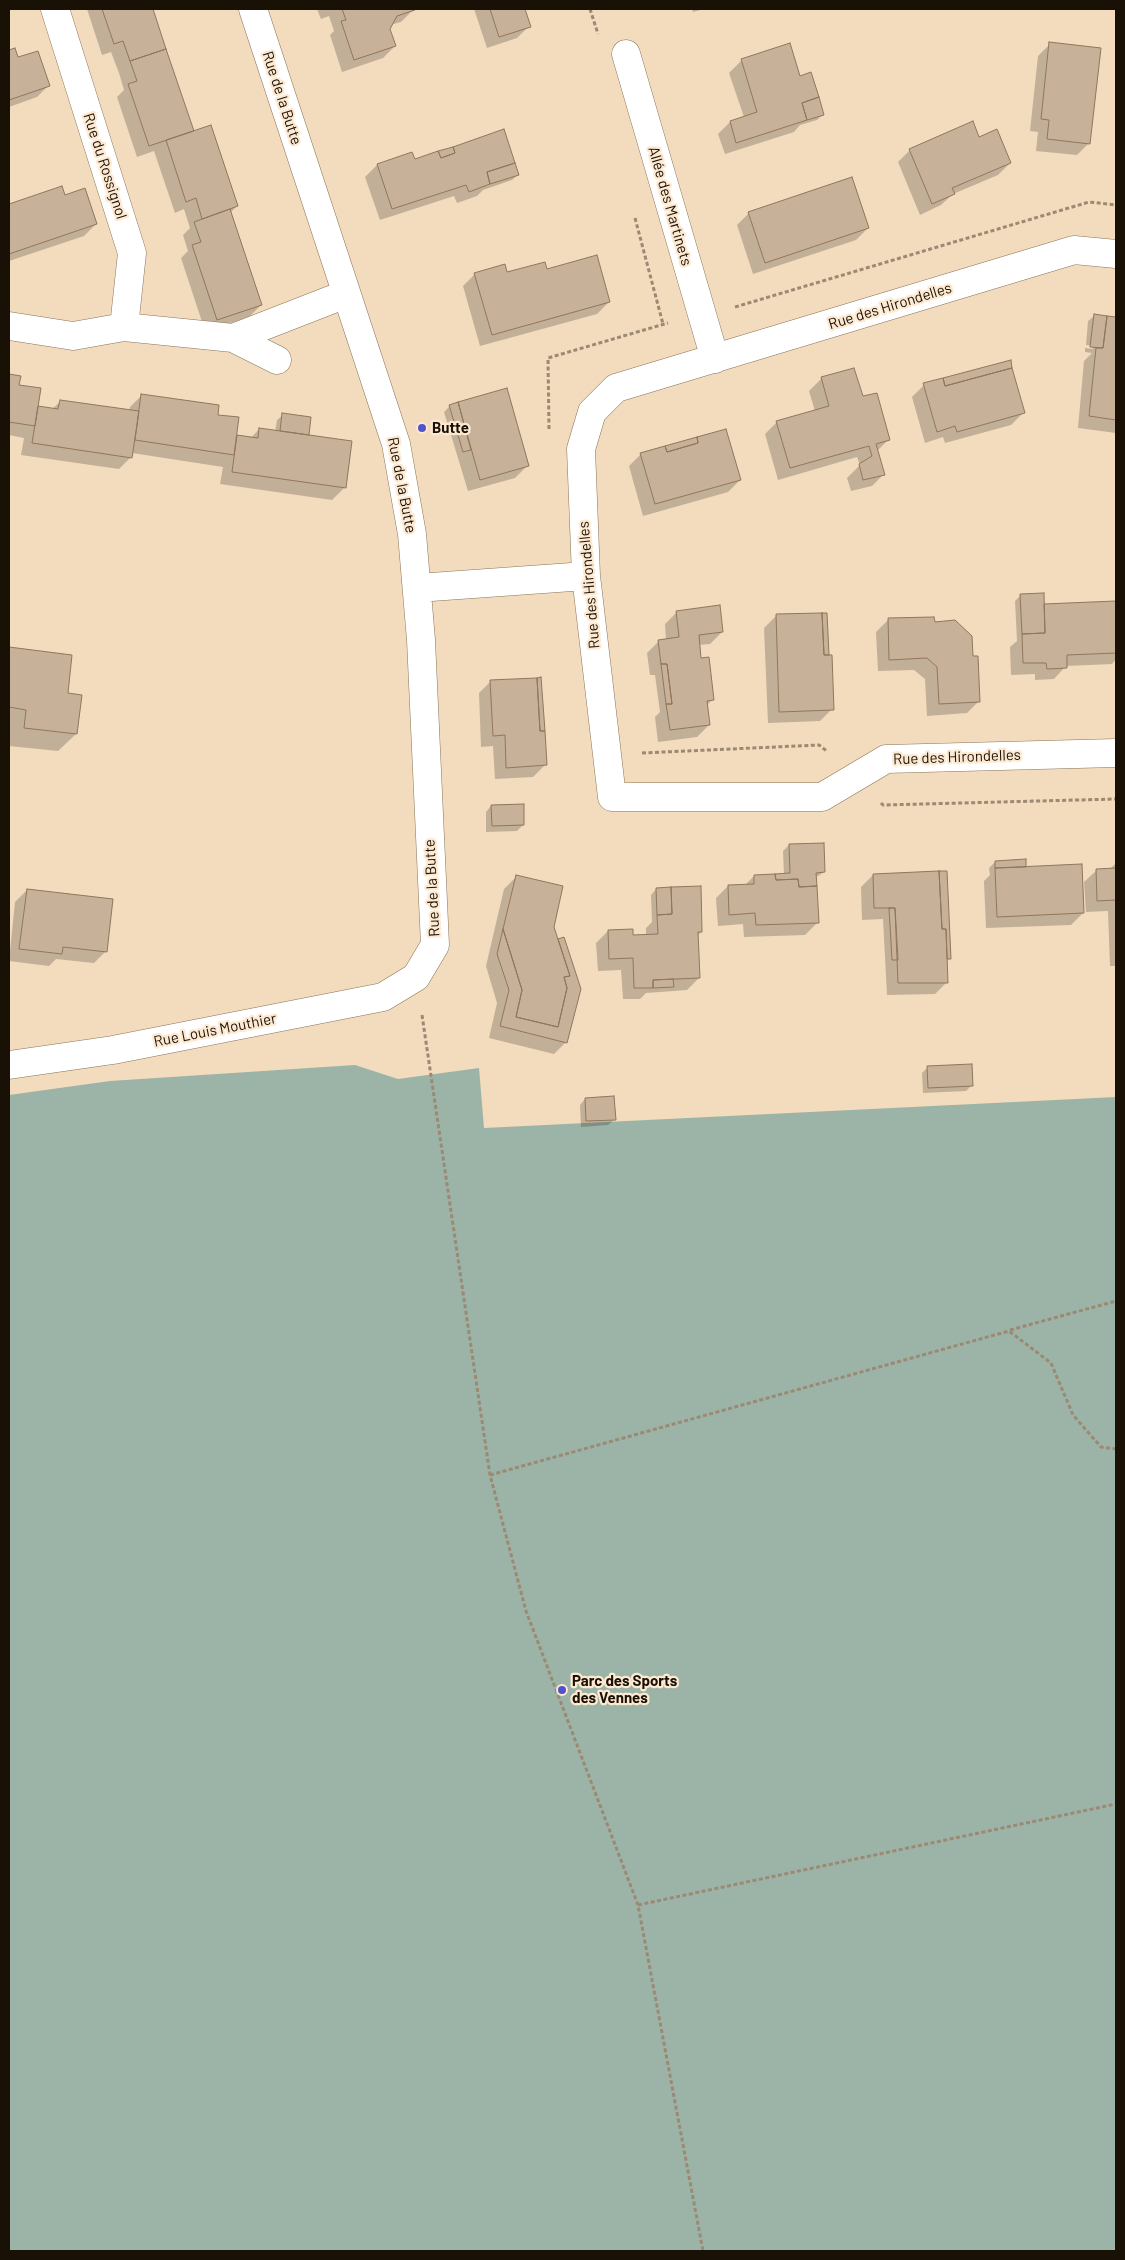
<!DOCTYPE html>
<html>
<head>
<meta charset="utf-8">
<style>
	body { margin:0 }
	#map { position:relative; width:1125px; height:2260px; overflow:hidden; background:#f3dbbd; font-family:Barlow,sans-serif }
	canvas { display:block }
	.frame { position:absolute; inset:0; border:10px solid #191106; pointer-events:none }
</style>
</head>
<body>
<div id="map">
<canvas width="1125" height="2260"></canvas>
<div class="frame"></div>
</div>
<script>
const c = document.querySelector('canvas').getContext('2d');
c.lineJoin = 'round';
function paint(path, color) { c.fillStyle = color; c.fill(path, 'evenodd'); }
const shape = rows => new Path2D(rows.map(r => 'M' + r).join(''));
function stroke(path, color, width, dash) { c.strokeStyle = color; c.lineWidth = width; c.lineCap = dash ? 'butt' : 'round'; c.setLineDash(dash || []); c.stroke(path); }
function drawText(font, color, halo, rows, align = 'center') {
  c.font = font + ' Barlow,sans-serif'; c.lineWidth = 4.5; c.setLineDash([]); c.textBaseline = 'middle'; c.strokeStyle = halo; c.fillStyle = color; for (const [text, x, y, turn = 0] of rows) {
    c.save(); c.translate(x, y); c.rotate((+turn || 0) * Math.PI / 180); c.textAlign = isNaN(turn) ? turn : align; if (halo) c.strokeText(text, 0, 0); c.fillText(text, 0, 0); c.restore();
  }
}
paint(shape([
	[355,1065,398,1079,479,1068,484,1128,1116,1097,1116,2251,9,2251,9,1095,110,1081]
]), '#9cb4a7');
paint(shape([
	[87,9,152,9,193,133,237,206,230,213,261,305,249,317,205,331,181,258,188,251,183,235,190,228,184,209,175,213,154,151,137,157,117,97,124,90,119,73,111,52,102,55],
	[317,9,413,9,413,10,401,22,390,25,389,29,395,46,383,58,342,72,330,35,334,31,329,16,321,19],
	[474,9,528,9,524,11,529,26,517,38,487,48],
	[692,9,704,9,693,12],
	[1050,44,1089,143,1077,155,1036,151,1038,132,1030,131,1038,56],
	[789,45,800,77,823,114,817,120,800,125,794,132,725,154,718,134,730,122,744,117,729,73,741,61],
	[14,49,17,59,49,85,37,97,9,107,9,51],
	[979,138,1010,163,998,175,953,194,941,205,920,215,898,162,910,150],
	[414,161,518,175,512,180,483,190,477,196,457,203,454,196,380,220,365,177,377,165],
	[61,188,64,197,96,224,84,236,9,261,9,205],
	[749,213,868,228,856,240,753,274,737,225],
	[546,271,609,302,597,314,480,346,463,286,475,274],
	[1094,316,1116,318,1116,433,1078,428,1084,361,1092,353,1085,352,1085,348,1093,349,1093,346,1086,345,1088,321],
	[854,370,862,398,889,439,877,451,884,474,872,486,851,491,847,478,860,465,857,457,778,480,765,434,777,422,815,411,809,391,821,379],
	[9,375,19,377,18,387,37,407,52,409,61,401,129,411,130,407,142,395,217,416,236,436,251,438,259,429,275,432,277,420,283,415,306,436,351,442,344,488,332,500,220,484,223,467,132,453,131,457,119,469,21,455,24,438,9,435],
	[924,385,1023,413,1011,425,945,443,943,437,925,443,912,397],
	[506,390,527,466,515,478,468,491,444,412,450,406],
	[641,454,740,480,728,492,643,516,629,466],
	[1021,595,1043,605,1116,602,1116,659,1112,664,1066,666,1054,679,1035,680,1035,674,1011,675,1010,647,1017,641,1015,601],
	[677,612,722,632,710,644,698,645,700,659,713,699,706,706,709,725,697,737,658,742,655,717,660,712,655,675,650,675,647,653,659,641,666,640,665,624],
	[776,616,832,709,820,721,768,723,764,628],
	[888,620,933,623,972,657,979,701,967,713,927,716,925,679,914,670,878,671,876,632],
	[9,648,71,656,66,694,76,734,58,751,9,746],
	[491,681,545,765,533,777,495,779,493,746,481,747,479,693],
	[491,806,523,825,517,831,486,832,486,812],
	[789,845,824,872,815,878,817,923,805,935,744,937,743,924,718,926,716,898,728,886,744,886,754,876,784,875,783,851],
	[995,862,1025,868,1083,913,1071,925,986,928,984,881,990,875,989,868],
	[1116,863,1116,966,1110,966,1108,911,1086,912,1084,882,1097,870,1109,870],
	[873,875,949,958,946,961,947,982,935,994,887,995,883,919,862,920,861,887],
	[516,877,553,927,557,941,564,939,579,989,566,1042,554,1054,489,1038,497,1003,486,966,504,889],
	[656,889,701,932,697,936,699,978,687,990,646,993,640,999,623,999,621,970,598,971,596,943,608,931,632,936,646,935,646,928,652,922,651,895],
	[27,890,106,951,94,963,56,959,49,966,9,961,15,902],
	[928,1067,972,1085,966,1091,923,1093,922,1073],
	[585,1099,614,1120,608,1125,581,1127,580,1105]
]), '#0003');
const building = shape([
	[102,9,153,9,166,49,130,61,123,41,114,44,102,9],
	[342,9,414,9,415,10,397,16,390,29,396,46,354,60,341,21,346,20,342,9],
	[490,9,525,9,531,27,499,37,490,9],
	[1049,42,1101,48,1090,144,1047,139,1049,120,1041,119,1049,42],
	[790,43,800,76,811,72,819,97,802,103,807,120,736,143,730,121,757,112,741,59,790,43],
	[15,48,18,57,38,51,50,86,9,100,9,50,15,48],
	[166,49,194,131,149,146,128,84,137,81,130,61,166,49],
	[819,97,824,115,807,120,802,103,819,97],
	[973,121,979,137,997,129,1011,163,952,188,955,194,932,204,909,149,973,121],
	[211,125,238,206,202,219,196,198,186,202,166,140,211,125],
	[504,129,515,163,487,172,490,184,469,192,466,185,392,209,377,164,412,152,415,159,438,151,441,158,455,153,453,147,504,129],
	[453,147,455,153,441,158,438,151,453,147],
	[515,163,519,175,490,184,487,172,515,163],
	[852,177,869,228,765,263,748,212,852,177],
	[62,186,65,195,85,188,97,224,9,254,9,204,62,186],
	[230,209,262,305,217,320,192,245,201,242,194,222,230,209],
	[597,255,610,302,492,335,474,273,505,264,507,272,545,262,547,269,597,255],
	[1094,314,1107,316,1103,348,1090,347,1094,314],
	[1107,316,1116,317,1116,420,1089,416,1096,348,1103,348,1107,316],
	[1011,360,1012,368,945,386,943,378,1011,360],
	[854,368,863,396,877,393,890,440,876,444,885,475,863,480,859,464,872,456,869,446,790,468,776,421,829,406,821,377,854,368],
	[1012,368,1025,413,957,432,955,426,937,432,923,383,943,378,945,386,1012,368],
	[9,374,21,376,19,385,41,388,35,426,9,422,9,374],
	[507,388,529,466,480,480,458,402,507,388],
	[141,394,219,405,218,415,239,417,234,455,135,440,141,394],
	[60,400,139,411,132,458,32,443,38,406,58,409,60,400],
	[458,402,471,450,463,452,449,405,458,402],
	[282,413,311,417,309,435,280,431,282,413],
	[259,428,352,441,346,488,232,472,237,435,258,438,259,428],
	[726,429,741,480,655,504,640,453,665,446,667,452,698,443,697,437,726,429],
	[697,437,698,443,667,452,665,446,697,437],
	[1044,593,1045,633,1022,634,1020,594,1044,593],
	[1116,601,1116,653,1067,655,1067,668,1047,669,1046,663,1023,663,1022,634,1045,633,1044,604,1116,601],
	[720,605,723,632,699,635,701,658,709,657,714,700,707,701,710,725,670,730,666,704,672,704,667,664,661,664,658,640,679,637,676,611,720,605],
	[822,613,827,613,829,655,824,655,822,613],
	[822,613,824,655,832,655,834,710,779,712,776,614,822,613],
	[934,617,935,622,955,620,972,636,973,656,978,656,980,702,939,704,937,667,927,658,889,660,888,618,934,617],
	[9,647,72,655,68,693,82,695,77,734,24,728,26,710,9,707,9,647],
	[661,664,667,664,672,704,666,704,661,664],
	[541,677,545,731,540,731,537,678,541,677],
	[537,678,540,731,545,731,547,765,506,768,505,735,493,736,490,680,537,678],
	[524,804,524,825,492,826,491,805,524,804],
	[824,843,825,872,816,873,817,886,799,887,798,879,776,880,775,874,790,873,789,844,824,843],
	[1026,859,1026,867,995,868,995,861,1026,859],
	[1082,864,1084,913,997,917,995,868,1082,864],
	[1116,868,1116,900,1097,901,1096,869,1116,868],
	[939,871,947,871,951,959,947,959,946,929,942,929,939,871],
	[939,871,942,929,946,929,948,983,898,983,895,908,874,908,873,874,939,871],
	[775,874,776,880,798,879,799,887,817,886,819,923,756,925,755,913,729,915,728,885,754,884,754,875,775,874],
	[516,875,563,886,554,927,570,976,564,977,567,988,558,1027,516,1017,522,990,503,929,516,875],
	[701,886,702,932,698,932,700,978,653,980,653,988,634,988,633,958,609,959,608,930,633,929,633,935,658,934,657,915,672,914,671,887,701,886],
	[671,887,672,914,657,915,656,888,671,887],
	[27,889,113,899,107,952,63,947,62,954,19,949,27,889],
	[889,908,895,908,898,960,892,960,889,908],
	[503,929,522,990,516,1017,558,1027,567,988,564,977,570,976,558,939,564,937,581,989,567,1043,500,1026,509,990,497,954,503,929],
	[673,979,674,987,653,988,653,980,673,979],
	[972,1064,973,1086,928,1088,927,1066,972,1064],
	[614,1096,616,1120,586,1121,585,1098,614,1096]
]);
paint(building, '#c8b199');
stroke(building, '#8f765c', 1);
const minor = shape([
	[55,9,132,253,124,327],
	[626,54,715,359],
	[1116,254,1074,250,616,388,592,412,581,449,586,576,612,797,822,797,886,759,1116,753],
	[9,326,73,336,124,327,233,338,346,294],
	[233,338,277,360],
	[417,588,586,576],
	[9,1065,113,1050,383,997,416,977,435,945,421,640,412,534,396,444,253,9]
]);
stroke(minor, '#897458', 29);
stroke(shape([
	[590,9,598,34],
	[635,218,663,324],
	[735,307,1089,202,1116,205],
	[549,429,548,358,668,323],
	[642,753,819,745,828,752],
	[881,803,883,805,1116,799],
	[422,1015,490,1475,526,1611,638,1905,703,2251],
	[1010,1330,1116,1301],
	[490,1475,1009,1331,1051,1363,1073,1415,1101,1447,1116,1449],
	[638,1905,1116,1804]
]), '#9b8973', 3, [4, 2.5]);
stroke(minor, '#fff', 28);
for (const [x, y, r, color] of [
	[422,428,5,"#5053c9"],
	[562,1690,5,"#5053c9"]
]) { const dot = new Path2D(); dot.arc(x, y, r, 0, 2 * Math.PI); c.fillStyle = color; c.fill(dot); stroke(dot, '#fde9d1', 2); }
drawText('15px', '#191106', '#fde9d1', [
	["Rue de la Butte",282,98,72],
	["Rue du Rossignol",105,166,72],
	["Allée des Martinets",670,206,74],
	["Rue des Hirondelles",890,306,-17],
	["Rue de la Butte",402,485,79],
	["Rue des Hirondelles",589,585,-95],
	["Rue des Hirondelles",957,757,-2],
	["Rue de la Butte",432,888,-93],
	["Rue Louis Mouthier",215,1030,-11]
]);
drawText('bold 15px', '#191106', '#fde9d1', [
	["Butte",432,428],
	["Parc des Sports",572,1681],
	["des Vennes",572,1698]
], 'left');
</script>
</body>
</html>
